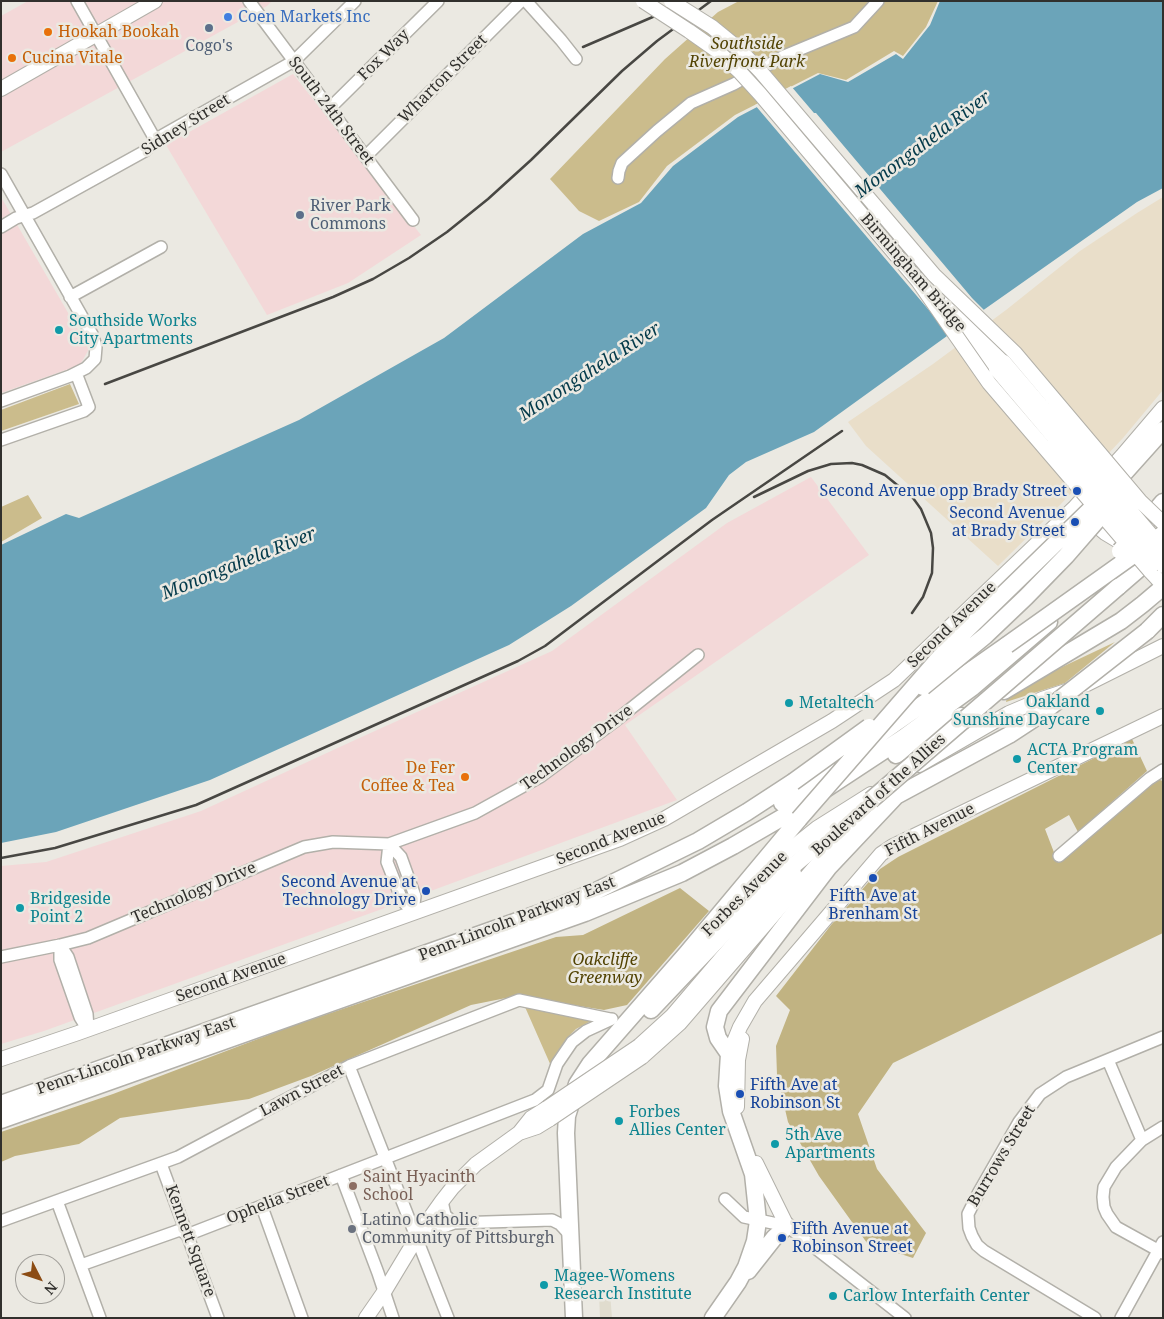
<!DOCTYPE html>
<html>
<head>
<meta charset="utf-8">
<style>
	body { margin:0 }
	#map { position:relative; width:1164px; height:1319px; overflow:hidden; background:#ebe9e2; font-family:"Noto Serif",serif }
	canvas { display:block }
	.frame { position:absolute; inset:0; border:2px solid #31302d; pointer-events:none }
	.north { position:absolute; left:15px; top:1254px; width:50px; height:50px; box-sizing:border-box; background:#ebe9e2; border:1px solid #a19f9a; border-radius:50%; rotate:131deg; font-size:14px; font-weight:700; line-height:20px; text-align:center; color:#31302d }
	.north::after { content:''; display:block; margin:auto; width:18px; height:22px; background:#8c4c14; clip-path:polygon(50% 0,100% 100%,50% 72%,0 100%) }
</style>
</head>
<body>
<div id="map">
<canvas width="1164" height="1319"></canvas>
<div class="frame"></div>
<div class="north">N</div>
</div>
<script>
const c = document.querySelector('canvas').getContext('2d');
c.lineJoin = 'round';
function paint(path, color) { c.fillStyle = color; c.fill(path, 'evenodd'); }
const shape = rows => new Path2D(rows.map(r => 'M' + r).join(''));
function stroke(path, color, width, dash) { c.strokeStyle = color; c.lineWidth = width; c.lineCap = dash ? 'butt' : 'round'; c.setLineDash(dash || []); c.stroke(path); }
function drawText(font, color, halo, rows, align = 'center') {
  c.font = font + ' "Noto Serif",serif'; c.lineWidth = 5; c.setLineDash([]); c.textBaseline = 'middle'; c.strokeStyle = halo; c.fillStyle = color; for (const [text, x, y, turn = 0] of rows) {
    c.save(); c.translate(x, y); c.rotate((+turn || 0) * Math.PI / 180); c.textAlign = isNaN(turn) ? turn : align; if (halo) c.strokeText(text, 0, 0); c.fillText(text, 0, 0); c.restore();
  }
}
paint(shape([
	[28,1,272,1,267,6,1,152,1,16],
	[293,74,421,235,348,283,267,315,166,145],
	[1,197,89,349,80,365,1,393],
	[811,477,869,555,625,725,677,800,382,909,44,1031,1,1044,1,866,46,862,201,811,355,740,552,651,727,523]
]), '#f3d8d8');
paint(shape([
	[1163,197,1163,390,1123,438,1060,505,998,566,866,446,848,422,933,364,1006,310,1080,251,1137,213]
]), '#e9dec9');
paint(shape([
	[599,1293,610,1293,612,1318,600,1318]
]), '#e0dcce');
paint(shape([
	[739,1,938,1,926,27,903,56,894,51,846,80,818,73,735,115,667,166,639,202,599,221,579,211,550,179,665,59,718,12],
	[70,384,79,404,1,431,1,410],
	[28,495,42,518,1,542,1,507],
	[1115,642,1065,683,1006,702,1007,697,1043,676],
	[525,1007,593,1020,576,1029,567,1038,558,1051,551,1066]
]), '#cbbc8c');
paint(shape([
	[1132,739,1147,771,1078,832,1069,815,1045,829,1055,855,1154,778,1163,781,1163,933,893,1063,858,1114,877,1169,926,1233,913,1258,867,1243,819,1176,788,1122,777,1075,776,1046,790,1010,776,996,831,925,880,869,898,857],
	[680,888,709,911,627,1005,604,1010,516,996,471,1005,311,1076,249,1099,120,1118,79,1144,15,1156,1,1162,1,1132,113,1094,292,1026,556,937,583,935]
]), '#c1b382');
paint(shape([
	[940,1,1163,1,1163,188,1137,202,965,323,814,432,746,462,729,475,706,508,571,606,509,645,210,780,56,832,1,843,1,545,66,514,79,518,299,420,444,338,583,234,641,203,673,166,738,117,820,74,848,82,896,54,903,59,930,25]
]), '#6ba4b9');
paint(shape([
	[791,86,814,113,816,113,972,298,986,312,949,338,933,315,755,105]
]), '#ebe9e2');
const minor = shape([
	[77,1,156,141],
	[249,1,413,220],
	[526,1,561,40,576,59],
	[330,108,438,1],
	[366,156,521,1],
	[1,174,93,336,96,347,95,359,86,368,70,376,1,401],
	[618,178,619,171,622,163,657,131,691,103,734,84,784,56,854,27,878,1],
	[1,227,16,218,33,213,145,151,163,135,294,61,355,1],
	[70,297,161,247],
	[1,440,84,411,89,407,76,373],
	[389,844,401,857,415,896,413,913],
	[389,844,387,862,402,900,413,913],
	[1059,856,1149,779,1163,770],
	[60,945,60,960,80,1017,88,1030],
	[60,945,68,957,87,1014,88,1028],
	[1,957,60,945,88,938,304,847,333,842,389,844,475,813,540,777,614,722,698,655],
	[1108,1060,1142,1140],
	[349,1066,448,1318],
	[1163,1127,1142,1140,1116,1167,1104,1187,1103,1197,1104,1207,1107,1214,1116,1227,1163,1253],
	[161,1164,218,1318],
	[341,1175,378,1273,393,1318],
	[725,1199,744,1217,787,1226,905,1318],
	[57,1201,100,1318],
	[442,1201,445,1215,454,1223],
	[262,1207,302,1318],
	[1,1221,178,1157,349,1066,519,1000,610,1019],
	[422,1229,438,1229,454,1223,552,1220,560,1224,570,1235],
	[81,1265,180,1230,188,1235,192,1233,535,1100,548,1090,557,1064,572,1042,586,1031,612,1019],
	[1095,1318,984,1251,977,1245,972,1236,969,1228,968,1214,979,1192,1019,1122,1040,1094,1066,1077,1163,1037],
	[1121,1318,1163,1242]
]);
const major = shape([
	[1,89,155,1],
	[952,299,1004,362],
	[940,305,996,369],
	[1086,517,1105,533,1130,548],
	[1150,571,1163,585],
	[919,765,1009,713,1042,699,1087,684,1163,646],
	[755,882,777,860,817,828,871,794],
	[639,1046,672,1016,794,873],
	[729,1054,740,1027,755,1001,881,854,893,846,1163,716],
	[642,1057,680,1023,820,861,866,819],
	[1,1059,78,1033,620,839,664,819,832,721,894,680,1075,507,1122,456,1163,408],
	[737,1107,738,1060,742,1039],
	[519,1133,537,1127,550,1119],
	[756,1163,787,1226],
	[366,1318,384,1292,422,1229,442,1201,453,1187,476,1164,519,1133,531,1118,547,1108]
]);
const highway = shape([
	[1111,488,1163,430],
	[1133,537,1163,502],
	[1118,587,1155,555],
	[1147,631,1163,615],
	[1004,691,1121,621,1143,604,1163,587],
	[870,741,1007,645],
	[896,755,961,716],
	[782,803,850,756],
	[651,1010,724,933,787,871,871,800],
	[1,1104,554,908,594,892,698,841,747,812,793,782],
	[1,1120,585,913,682,873,733,846,783,817,903,738,973,687,1049,622],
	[748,1271,774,1238,787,1226],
	[574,1318,566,1133,567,1116,577,1084,590,1064,687,953,799,819],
	[713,1318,738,1282,746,1267,755,1241,758,1221,753,1174,731,1111,727,1086,729,1054,718,1038,715,1027,719,1011,829,867,896,796,1009,735,1041,714]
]);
stroke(minor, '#b2b0a9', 14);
stroke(major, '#b2b0a9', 16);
stroke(highway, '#b2b0a9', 19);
stroke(minor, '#fff', 11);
stroke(major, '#fff', 14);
stroke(highway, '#fff', 16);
stroke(shape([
	[583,47,655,16,683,1],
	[105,384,333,297,373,279,409,258,447,232,488,199,531,160,622,71,657,41,711,1],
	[754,497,808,471,831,464,852,463,862,465,885,475,913,498,921,509,931,533,933,548,932,573,923,597,912,613],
	[1,858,55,848,196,805,518,661,545,646,712,520,842,431]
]), '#484743', 2.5);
const majorBridge = shape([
	[643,1,689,31,716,50,739,71,760,94,918,281,989,383,1150,571],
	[671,1,712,27,739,49,761,72,934,275,1015,353,1140,501,1163,523],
	[1004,362,1163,549],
	[996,369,1163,566],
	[547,1108,639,1046],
	[550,1119,642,1057]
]);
const highwayBridge = shape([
	[1120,551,1130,540],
	[1007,645,1163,534],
	[923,687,985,636,1026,597,1066,556,1106,510],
	[1041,714,1147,631],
	[793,782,869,727],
	[871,800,1118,587],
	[799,819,947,649,1098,502]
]);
stroke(majorBridge, '#b2b0a9', 16, []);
stroke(highwayBridge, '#b2b0a9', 19, []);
stroke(majorBridge, '#fff', 14);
stroke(highwayBridge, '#fff', 16);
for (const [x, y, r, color] of [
	[228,17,5,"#3f7fe0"],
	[209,28,5,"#5c6f8a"],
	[48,32,5,"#e8710a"],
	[12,58,5,"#e8710a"],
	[300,215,5,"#5c6f8a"],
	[59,330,5,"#0f9aa8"],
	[1077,491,5,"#1a4fb4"],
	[1075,522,5,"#1a4fb4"],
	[789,703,5,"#0f9aa8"],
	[1100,711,5,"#0f9aa8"],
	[1017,759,5,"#0f9aa8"],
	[465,777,5,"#e8710a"],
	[873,878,5,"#1a4fb4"],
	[426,891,5,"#1a4fb4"],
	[20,908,5,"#0f9aa8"],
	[740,1094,5,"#1a4fb4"],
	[619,1121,5,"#0f9aa8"],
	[775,1144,5,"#0f9aa8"],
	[353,1186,5,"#8d6e63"],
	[352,1229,5,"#6b7280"],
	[782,1238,5,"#1a4fb4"],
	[544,1285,5,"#0f9aa8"],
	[833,1296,5,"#0f9aa8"]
]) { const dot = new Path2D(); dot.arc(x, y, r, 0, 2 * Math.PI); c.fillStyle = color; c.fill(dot); stroke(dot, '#ebe9e2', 2); }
drawText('16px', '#366cbe', '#ebe9e2', [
	["Coen Markets Inc",238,17]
], 'left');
drawText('16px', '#c56008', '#ebe9e2', [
	["Hookah Bookah",58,32],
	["Cucina Vitale",22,58],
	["De Fer",455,768,"right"],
	["Coffee & Tea",455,786,"right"]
], 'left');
drawText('italic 16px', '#524303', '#ebe9e2', [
	["Southside",747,44],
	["Riverfront Park",747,62],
	["Oakcliffe",605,960],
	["Greenway",605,978]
]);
drawText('16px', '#4e5e75', '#ebe9e2', [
	["Cogo's",209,46],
	["River Park",310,206,"left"],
	["Commons",310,224,"left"]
]);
drawText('16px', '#31302d', '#ebe9e2', [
	["Fox Way",384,55,-45],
	["Wharton Street",443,79,-45],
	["South 24th Street",331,111,53],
	["Sidney Street",186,125,-32],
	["Birmingham Bridge",913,273,49],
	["Second Avenue",952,625,-44],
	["Technology Drive",577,748,-36],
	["Boulevard of the Allies",879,795,-42],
	["Fifth Avenue",930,830,-27],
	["Second Avenue",611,839,-22],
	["Technology Drive",194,893,-23],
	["Forbes Avenue",745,894,-45],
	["Penn-Lincoln Parkway East",517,919,-21],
	["Second Avenue",231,978,-20],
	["Penn-Lincoln Parkway East",136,1056,-19],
	["Lawn Street",302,1091,-28],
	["Burrows Street",1002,1156,-59],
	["Ophelia Street",278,1200,-21],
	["Kennett Square",190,1241,70]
]);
drawText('16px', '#0d838f', '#ebe9e2', [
	["Southside Works",69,321],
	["City Apartments",69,339],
	["Oakland",1090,702,"right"],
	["Sunshine Daycare",1090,720,"right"],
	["Metaltech",799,703],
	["ACTA Program",1027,750],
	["Center",1027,768],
	["Bridgeside",30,899],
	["Point 2",30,917],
	["Forbes",629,1112],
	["Allies Center",629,1130],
	["5th Ave",785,1135],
	["Apartments",785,1153],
	["Magee-Womens",554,1276],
	["Research Institute",554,1294],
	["Carlow Interfaith Center",843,1296]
], 'left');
drawText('16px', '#164399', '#ebe9e2', [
	["Second Avenue opp Brady Street",1067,491],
	["Second Avenue",1065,513],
	["at Brady Street",1065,531],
	["Second Avenue at",416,882],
	["Technology Drive",416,900],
	["Fifth Ave at",873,896,"center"],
	["Brenham St",873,914,"center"],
	["Fifth Ave at",750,1085,"left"],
	["Robinson St",750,1103,"left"],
	["Fifth Avenue at",792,1229,"left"],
	["Robinson Street",792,1247,"left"]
], 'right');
drawText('16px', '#785e54', '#ebe9e2', [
	["Saint Hyacinth",363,1177],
	["School",363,1195]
], 'left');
drawText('16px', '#5b616d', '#ebe9e2', [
	["Latino Catholic",362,1220],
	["Community of Pittsburgh",362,1238]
], 'left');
drawText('italic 18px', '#043a4a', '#ebe9e2', [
	["Monongahela River",923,145,-37],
	["Monongahela River",590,372,-33],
	["Monongahela River",239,564,-22]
]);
</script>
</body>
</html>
